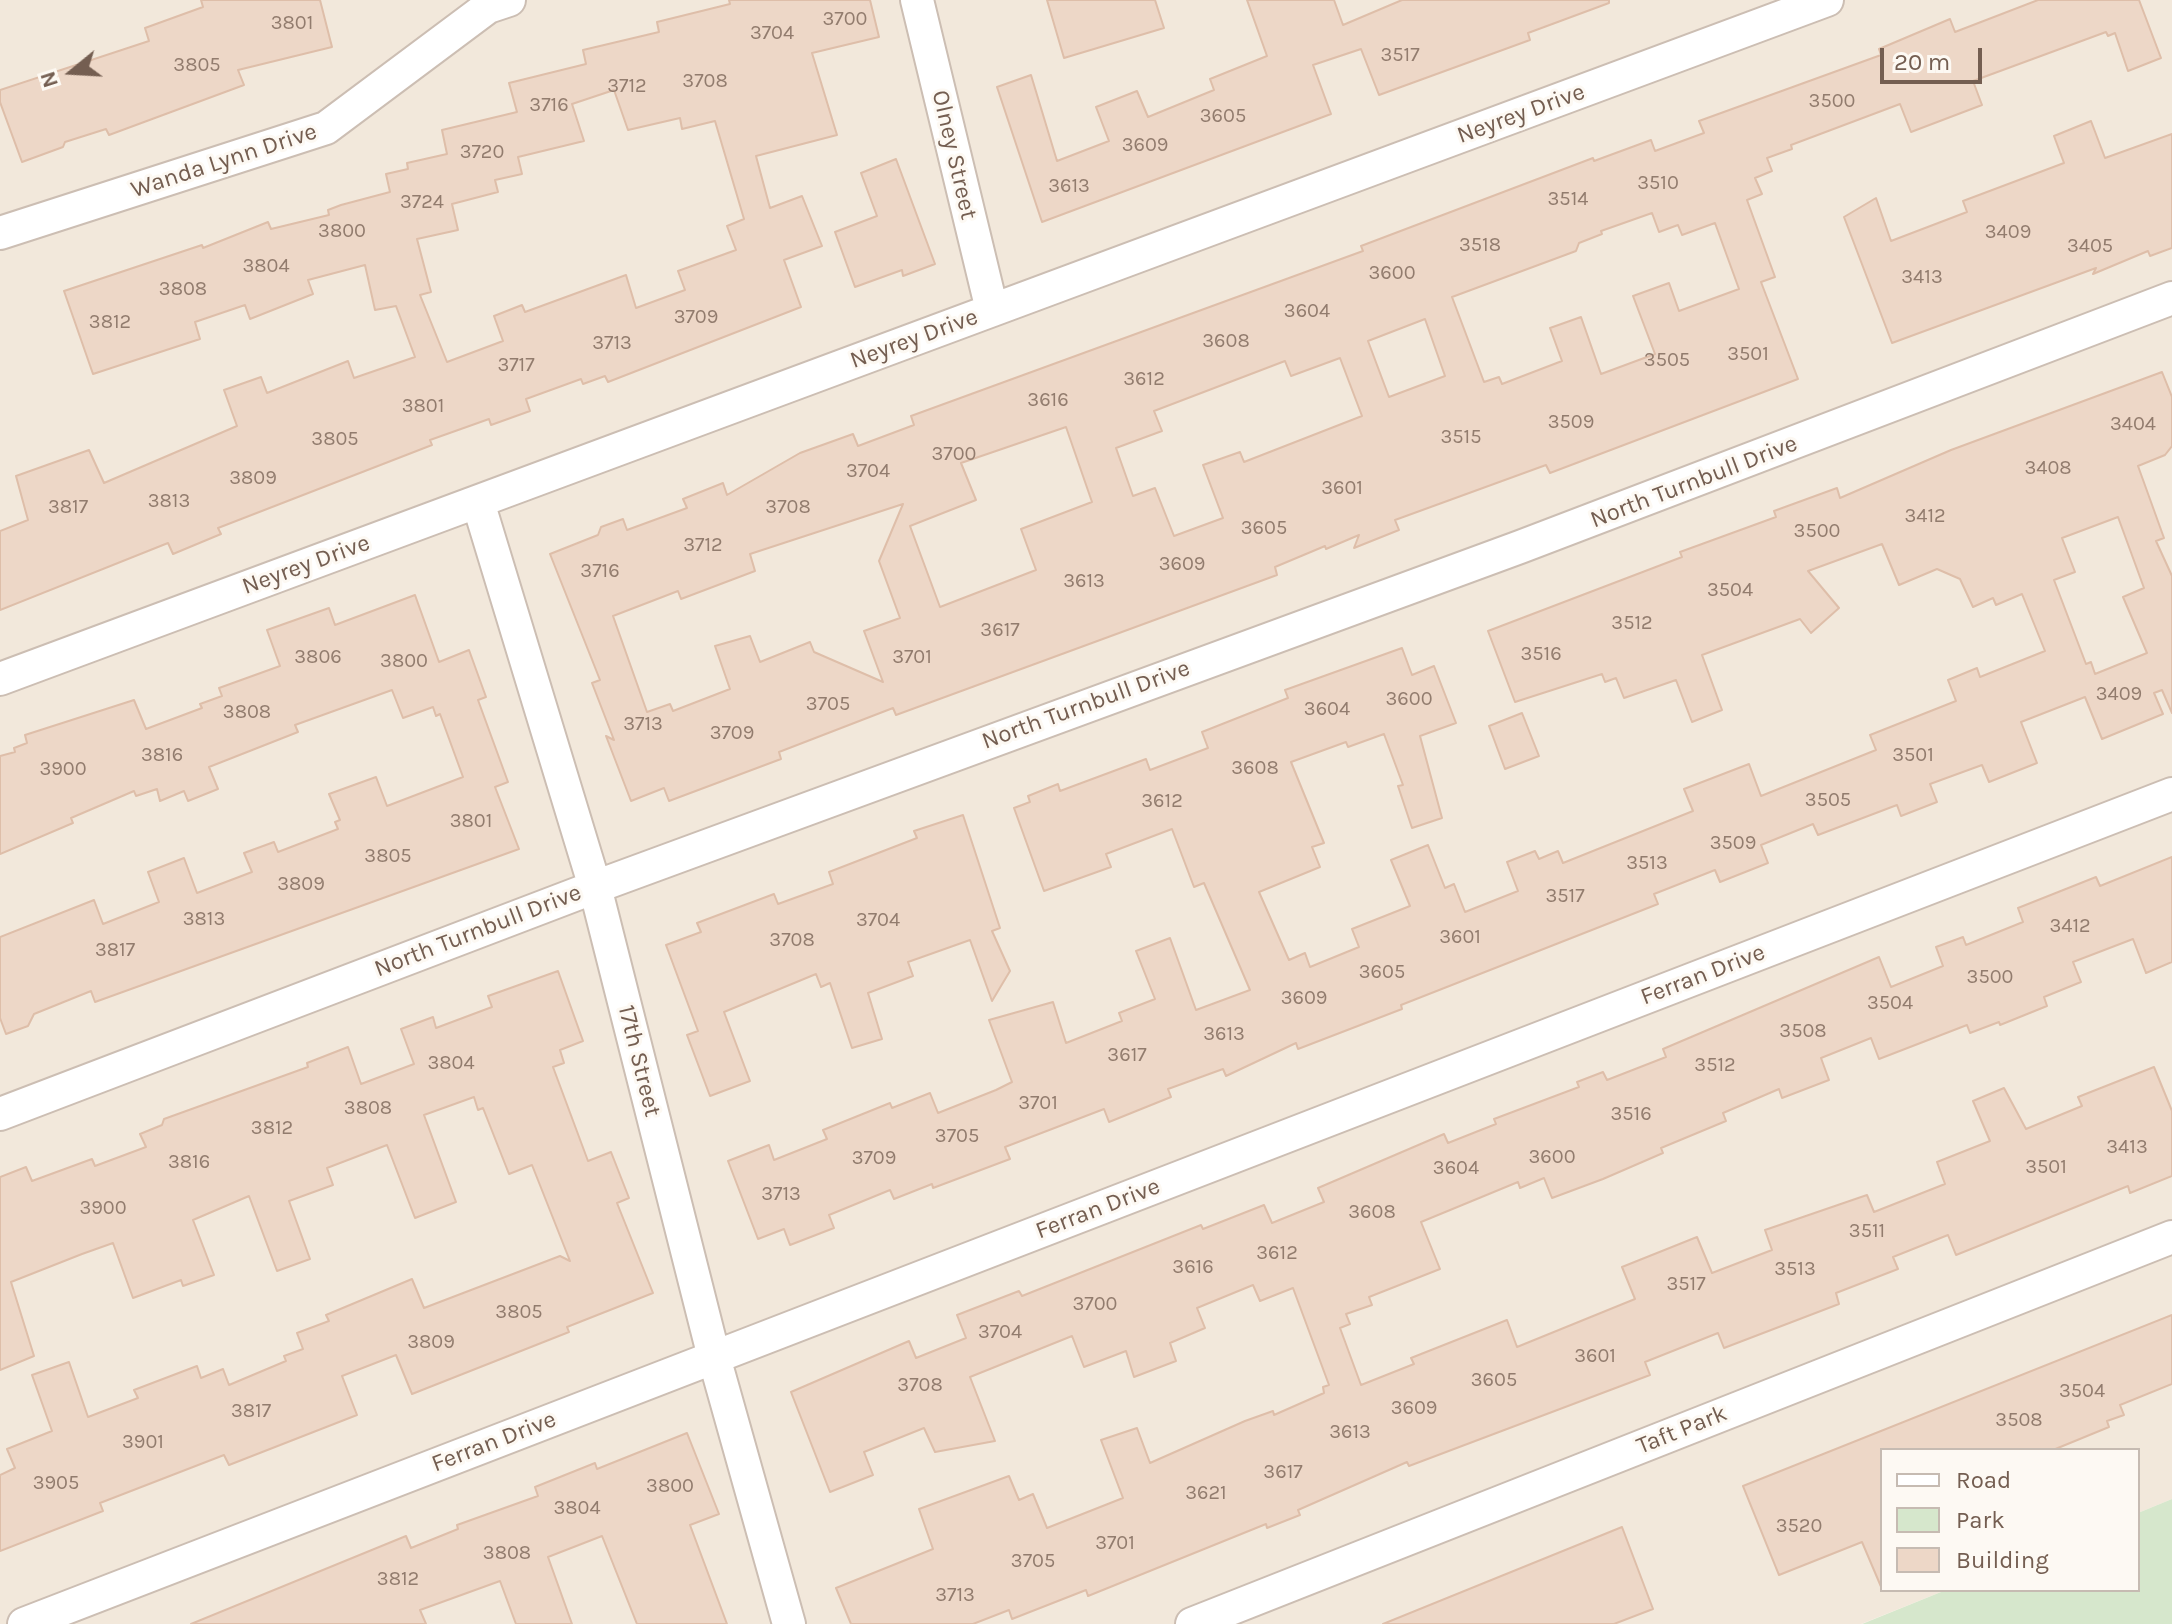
<!DOCTYPE html>
<html>
<head>
<meta charset="utf-8">
<style>
	body { margin:0 }
	#map { position:relative; width:2172px; height:1624px; overflow:hidden; background:#fbf5ec; font-family:Karla,sans-serif }
	canvas { display:block }
	.legend { position:absolute; left:1880px; top:1448px; width:260px; height:144px; box-sizing:border-box; background:#fdf9f3; border:2px solid #c6bbb2; margin:0; padding:10px 14px; list-style:none; font-size:24px; color:#745e51 }
	.legend li { display:flex; align-items:center; gap:16px; height:40px }
	.legend b { width:40px; border:2px solid #c6bbb2 }
	.north { position:absolute; left:32px; top:32px; width:80px; height:80px; -webkit-text-stroke:6px #fdf9f3; paint-order:stroke; rotate:252deg; font-size:22px; font-weight:700; line-height:32px; text-align:center; color:#745e51 }
	.north::after { content:''; display:block; margin:auto; width:28px; height:36px; background:#745e51; clip-path:polygon(50% 0,100% 100%,50% 72%,0 100%) }
	.scale { position:absolute; left:1880px; top:48px; width:102px; height:36px; box-sizing:border-box; border:4px solid #745e51; border-top:0; padding-left:10px; font-size:24px; line-height:28px; white-space:nowrap; color:#745e51; -webkit-text-stroke:6px #fdf9f3; paint-order:stroke }
</style>
</head>
<body>
<div id="map">
<canvas width="2172" height="1624"></canvas>
<ul class="legend">
<li><b style="height:10px;background:#fff"></b>Road</li>
<li><b style="height:22px;background:#d6e7cc"></b>Park</li>
<li><b style="height:22px;background:#edd7c7"></b>Building</li>
</ul>
<div class="north">N</div>
<div class="scale">20 m</div>
</div>
<script>
const c = document.querySelector('canvas').getContext('2d');
c.lineJoin = 'round';
function paint(path, color) { c.fillStyle = color; c.fill(path, 'evenodd'); }
const shape = rows => new Path2D(rows.map(r => 'M' + r).join(''));
function stroke(path, color, width, dash) { c.strokeStyle = color; c.lineWidth = width; c.lineCap = dash ? 'butt' : 'round'; c.setLineDash(dash || []); c.stroke(path); }
function drawText(font, color, halo, rows, align = 'center') {
  c.font = font + ' Karla,sans-serif'; c.lineWidth = 6; c.setLineDash([]); c.textBaseline = 'middle'; c.strokeStyle = halo; c.fillStyle = color; for (const [text, x, y, turn = 0] of rows) {
    c.save(); c.translate(x, y); c.rotate((+turn || 0) * Math.PI / 180); c.textAlign = isNaN(turn) ? turn : align; if (halo) c.strokeText(text, 0, 0); c.fillText(text, 0, 0); c.restore();
  }
}
paint(shape([
	[0,0,2172,0,2172,1499,2138,1513,2138,1450,1882,1450,1882,1590,1946,1590,1861,1624,0,1624]
]), '#f2e8db');
paint(shape([
	[2172,1499,2172,1624,1862,1624,1946,1590,2138,1590,2138,1513]
]), '#d6e7cc');
const building = shape([
	[201,0,320,0,332,47,238,70,244,85,109,135,106,129,65,142,63,147,22,162,0,102,0,90,149,41,145,28,203,7,201,0],
	[729,0,870,0,879,37,812,53,837,135,756,156,770,208,802,196,822,246,784,260,801,307,608,382,605,376,583,384,581,379,526,399,530,411,491,425,489,419,430,440,432,445,218,528,221,534,173,554,168,543,0,610,0,531,28,520,16,476,89,450,104,483,237,426,224,390,261,377,267,393,348,361,354,378,415,357,396,306,375,310,365,265,308,280,313,294,250,319,245,305,195,322,200,339,93,374,64,291,202,245,203,248,268,222,271,229,329,215,328,210,341,205,390,192,386,174,408,169,407,163,447,154,442,130,517,112,509,83,586,64,583,50,659,32,657,22,730,4,729,0],
	[614,90,628,130,680,118,682,129,715,121,744,219,727,226,736,250,678,271,685,290,636,308,626,275,525,312,522,305,494,316,503,341,447,362,420,295,431,292,417,239,458,230,452,204,498,192,495,180,522,174,518,157,584,141,572,104,614,90],
	[1047,0,1155,0,1164,28,1064,58,1047,0],
	[1247,0,1334,0,1343,25,1402,0,1609,0,1609,3,1528,33,1530,40,1379,95,1361,49,1313,65,1331,114,1042,222,997,87,1031,75,1057,161,1109,141,1096,107,1137,91,1148,117,1214,90,1210,79,1267,56,1247,0],
	[2038,0,2139,0,2161,58,2128,71,2115,33,2108,36,2106,32,1973,81,1982,105,1911,132,1900,104,1791,145,1792,149,1767,158,1772,171,1755,178,1762,194,1747,200,1775,277,1761,282,1798,379,1550,473,1546,465,1395,520,1399,530,1354,548,1359,535,1326,549,1325,546,1275,567,1277,575,896,715,893,708,779,752,781,759,669,801,664,788,631,801,606,736,614,740,592,683,600,680,550,554,598,535,601,527,623,519,627,530,687,508,683,499,723,483,727,495,800,453,853,434,858,446,914,425,911,416,1363,251,1361,246,1593,158,1594,161,1651,140,1655,151,1704,133,1699,121,1881,55,1879,49,1950,19,1955,32,2038,0],
	[1652,213,1659,232,1678,225,1682,235,1715,223,1739,289,1679,311,1669,283,1633,296,1655,354,1601,374,1581,317,1550,328,1562,361,1502,384,1499,377,1484,382,1452,297,1576,251,1579,243,1602,234,1601,231,1652,213],
	[1425,319,1445,376,1389,397,1368,341,1425,319],
	[1340,358,1362,416,1244,462,1240,452,1203,465,1223,518,1174,536,1155,488,1133,496,1116,448,1162,431,1154,411,1285,361,1291,376,1340,358],
	[1066,427,1092,502,1021,529,1036,570,940,607,910,526,976,500,961,463,1066,427],
	[903,504,879,561,900,618,864,631,883,682,814,652,810,642,760,662,750,636,715,646,730,689,673,711,670,704,647,712,613,616,678,591,681,599,755,571,750,554,903,504],
	[2091,121,2105,158,2172,134,2172,248,2150,256,2148,251,2093,274,2096,268,1892,343,1844,217,1876,198,1891,241,1967,212,1963,201,2064,163,2054,136,2091,121],
	[896,159,935,264,903,276,902,270,855,287,835,232,877,216,861,173,896,159],
	[2162,372,2172,397,2172,446,2165,455,2138,466,2164,538,2156,541,2172,576,2172,713,2162,690,2154,693,2163,714,2102,739,2085,697,2021,722,2037,763,1989,782,1982,765,1930,784,1937,802,1901,816,1897,805,1818,835,1813,824,1761,845,1768,863,1720,882,1715,870,1654,894,1658,904,1401,1005,1402,1009,1298,1049,1296,1043,1226,1076,1223,1069,1168,1089,1171,1097,1109,1122,1104,1109,1005,1147,1010,1159,933,1188,932,1184,894,1199,890,1190,829,1215,834,1228,790,1245,784,1229,758,1239,728,1161,769,1145,774,1160,827,1139,823,1130,890,1103,892,1108,930,1093,938,1113,996,1090,1012,1082,989,1020,1053,1002,1066,1043,1122,1021,1119,1013,1155,999,1136,951,1170,938,1196,1010,1250,990,1204,883,1194,887,1172,829,1106,854,1111,867,1044,891,1014,808,1030,802,1028,796,1058,784,1060,791,1146,759,1150,770,1208,748,1202,732,1288,698,1285,690,1402,648,1412,675,1434,666,1456,723,1420,736,1442,818,1412,828,1398,786,1403,785,1384,734,1348,747,1346,742,1291,762,1324,843,1312,847,1320,867,1259,892,1289,960,1305,953,1310,967,1359,947,1352,929,1410,906,1391,860,1428,845,1445,888,1454,884,1465,912,1518,891,1507,862,1535,851,1539,859,1558,851,1563,863,1693,811,1684,789,1749,764,1761,796,1876,750,1870,735,1956,701,1948,680,1977,668,1980,677,2045,651,2022,594,1996,605,1993,598,1973,607,1960,579,1937,569,1899,585,1882,544,1808,571,1839,608,1811,633,1800,619,1702,655,1722,710,1692,722,1676,680,1624,698,1616,678,1605,682,1602,674,1515,702,1488,631,1682,557,1680,552,1776,517,1774,511,1837,488,1840,498,1951,450,2162,372],
	[2118,517,2144,588,2123,597,2147,653,2095,674,2091,662,2086,664,2054,580,2075,572,2062,538,2118,517],
	[415,595,439,662,469,650,486,697,478,700,508,782,495,787,519,849,95,1002,91,991,34,1014,28,1026,6,1034,0,1018,0,937,94,900,103,924,159,902,148,872,184,858,197,893,252,872,244,853,274,842,278,852,338,829,335,822,340,820,329,794,376,777,387,806,463,777,440,714,436,716,433,707,403,718,392,690,295,725,298,732,209,767,218,789,188,801,184,791,160,801,157,789,136,796,134,791,71,818,73,823,0,854,0,756,15,752,14,748,27,743,25,735,134,700,146,729,202,708,200,704,222,696,219,688,280,666,267,630,329,608,335,625,415,595],
	[1522,713,1539,756,1505,769,1489,726,1522,713],
	[963,815,1000,928,992,931,1010,971,992,1001,970,940,908,962,913,976,868,993,882,1039,852,1048,830,983,821,987,816,974,724,1012,750,1081,710,1096,687,1035,698,1031,666,945,701,932,697,923,774,894,778,904,833,884,829,872,917,838,914,831,963,815],
	[2172,857,2172,962,2146,973,2133,939,2073,962,2081,982,2044,997,2047,1006,2000,1025,1999,1022,1970,1033,1967,1025,1879,1059,1871,1038,1821,1058,1829,1080,1782,1098,1779,1089,1723,1113,1726,1121,1661,1148,1663,1153,1603,1179,1552,1198,1544,1178,1520,1188,1518,1182,1421,1222,1440,1269,1369,1297,1372,1305,1346,1314,1350,1324,1340,1328,1361,1385,1414,1364,1411,1358,1507,1320,1517,1347,1635,1299,1622,1267,1697,1237,1712,1273,1772,1250,1765,1230,1867,1195,1874,1212,1945,1184,1937,1162,1990,1141,1973,1101,2004,1088,2026,1129,2082,1106,2078,1097,2154,1067,2172,1111,2172,1176,2130,1193,2128,1186,1956,1255,1948,1235,1893,1257,1898,1269,1836,1293,1839,1304,1724,1348,1718,1333,1645,1362,1650,1375,1409,1466,1407,1462,1298,1510,1300,1515,1267,1528,1266,1524,1088,1596,1086,1590,1012,1619,1009,1610,973,1624,851,1624,836,1588,933,1549,919,1509,1009,1476,1019,1500,1033,1494,1047,1528,1123,1498,1101,1440,1137,1428,1150,1463,1245,1421,1273,1411,1274,1415,1324,1393,1323,1387,1329,1385,1293,1288,1260,1301,1253,1285,1197,1308,1205,1328,1170,1343,1176,1361,1134,1377,1126,1351,1084,1367,1072,1336,970,1377,995,1441,935,1452,924,1428,864,1452,873,1475,830,1492,791,1392,909,1341,916,1358,966,1338,957,1315,1019,1291,1022,1296,1201,1225,1203,1229,1264,1205,1272,1223,1324,1202,1318,1188,1444,1134,1448,1143,1496,1124,1494,1119,1579,1087,1577,1082,1603,1072,1607,1080,1666,1057,1663,1049,1879,957,1891,987,1943,966,1936,947,1963,937,1966,945,2023,922,2018,908,2096,877,2100,886,2172,857],
	[558,971,583,1041,560,1050,564,1063,553,1067,588,1161,611,1152,629,1198,617,1203,653,1293,567,1327,569,1332,412,1394,396,1355,342,1376,357,1415,229,1465,224,1455,100,1503,103,1511,0,1551,0,1475,15,1468,7,1449,52,1431,32,1375,69,1362,88,1417,138,1398,134,1390,197,1366,201,1378,223,1369,229,1385,286,1361,284,1356,303,1349,297,1333,329,1321,326,1315,412,1279,424,1308,560,1256,570,1261,532,1165,509,1174,483,1108,478,1110,474,1097,424,1115,456,1202,415,1218,387,1145,327,1168,333,1185,289,1201,310,1259,277,1271,249,1196,193,1220,214,1275,183,1286,181,1280,133,1298,113,1243,82,1254,11,1282,34,1356,0,1370,0,1177,26,1167,32,1181,92,1159,95,1166,146,1147,140,1134,162,1125,164,1119,308,1067,307,1063,348,1047,361,1084,414,1064,401,1029,433,1017,436,1028,492,1007,488,996,558,971],
	[2172,1315,2172,1384,2120,1405,2124,1415,2107,1421,2109,1427,2053,1450,1882,1450,1882,1589,1862,1542,1779,1575,1743,1486,2172,1315],
	[687,1433,719,1514,690,1525,727,1624,637,1624,602,1536,548,1557,572,1624,516,1624,500,1581,420,1610,426,1624,191,1624,406,1536,411,1548,458,1529,457,1525,538,1496,535,1487,595,1463,597,1469,687,1433],
	[1622,1527,1653,1609,1614,1624,1383,1624,1622,1527]
]);
paint(building, '#edd7c7');
stroke(building, '#debea9', 2);
const minor = shape([
	[917,0,992,310],
	[0,233,326,128,488,7,509,0],
	[478,502,595,887,714,1357,789,1624],
	[0,679,1827,0],
	[0,1114,595,887,1520,547,2172,298],
	[24,1624,2172,794],
	[1192,1624,2172,1237]
]);
stroke(minor, '#ccbeb3', 36);
stroke(minor, '#fff', 32);
drawText('20px', '#927c6e', null, [
	["3700",845,19],
	["3801",292,23],
	["3704",772,33],
	["3517",1400,55],
	["3805",197,65],
	["3708",705,81],
	["3712",627,86],
	["3500",1832,101],
	["3716",549,105],
	["3605",1223,116],
	["3609",1145,145],
	["3720",482,152],
	["3510",1658,183],
	["3613",1069,186],
	["3514",1568,199],
	["3724",422,202],
	["3800",342,231],
	["3409",2008,232],
	["3518",1480,245],
	["3405",2090,246],
	["3804",266,266],
	["3600",1392,273],
	["3413",1922,277],
	["3808",183,289],
	["3604",1307,311],
	["3709",696,317],
	["3812",110,322],
	["3608",1226,341],
	["3713",612,343],
	["3501",1748,354],
	["3505",1667,360],
	["3717",516,365],
	["3612",1144,379],
	["3616",1048,400],
	["3801",423,406],
	["3509",1571,422],
	["3404",2133,424],
	["3515",1461,437],
	["3805",335,439],
	["3700",954,454],
	["3408",2048,468],
	["3704",868,471],
	["3809",253,478],
	["3601",1342,488],
	["3813",169,501],
	["3817",68,507],
	["3708",788,507],
	["3412",1925,516],
	["3605",1264,528],
	["3500",1817,531],
	["3712",703,545],
	["3609",1182,564],
	["3716",600,571],
	["3613",1084,581],
	["3504",1730,590],
	["3512",1632,623],
	["3617",1000,630],
	["3516",1541,654],
	["3806",318,657],
	["3701",912,657],
	["3800",404,661],
	["3409",2119,694],
	["3600",1409,699],
	["3705",828,704],
	["3604",1327,709],
	["3808",247,712],
	["3713",643,724],
	["3709",732,733],
	["3816",162,755],
	["3501",1913,755],
	["3608",1255,768],
	["3900",63,769],
	["3505",1828,800],
	["3612",1162,801],
	["3801",471,821],
	["3509",1733,843],
	["3805",388,856],
	["3513",1647,863],
	["3809",301,884],
	["3517",1565,896],
	["3813",204,919],
	["3704",878,920],
	["3412",2070,926],
	["3601",1460,937],
	["3708",792,940],
	["3817",115,950],
	["3605",1382,972],
	["3500",1990,977],
	["3609",1304,998],
	["3504",1890,1003],
	["3508",1803,1031],
	["3613",1224,1034],
	["3617",1127,1055],
	["3804",451,1063],
	["3512",1715,1065],
	["3701",1038,1103],
	["3808",368,1108],
	["3516",1631,1114],
	["3812",272,1128],
	["3705",957,1136],
	["3413",2127,1147],
	["3600",1552,1157],
	["3709",874,1158],
	["3816",189,1162],
	["3501",2046,1167],
	["3604",1456,1168],
	["3713",781,1194],
	["3900",103,1208],
	["3608",1372,1212],
	["3511",1867,1231],
	["3612",1277,1253],
	["3616",1193,1267],
	["3513",1795,1269],
	["3517",1686,1284],
	["3700",1095,1304],
	["3805",519,1312],
	["3704",1000,1332],
	["3809",431,1342],
	["3601",1595,1356],
	["3605",1494,1380],
	["3708",920,1385],
	["3504",2082,1391],
	["3609",1414,1408],
	["3817",251,1411],
	["3508",2019,1420],
	["3613",1350,1432],
	["3901",143,1442],
	["3617",1283,1472],
	["3905",56,1483],
	["3800",670,1486],
	["3621",1206,1493],
	["3804",577,1508],
	["3520",1799,1526],
	["3701",1115,1543],
	["3808",507,1553],
	["3705",1033,1561],
	["3812",398,1579],
	["3713",955,1595]
]);
drawText('24px', '#745e51', '#fdf9f3', [
	["Neyrey Drive",1521,114,-20],
	["Olney Street",954,155,77],
	["Wanda Lynn Drive",224,161,-18],
	["Neyrey Drive",914,339,-20],
	["North Turnbull Drive",1694,482,-21],
	["Neyrey Drive",306,565,-20],
	["North Turnbull Drive",1086,705,-20],
	["North Turnbull Drive",478,931,-21],
	["Ferran Drive",1703,975,-21],
	["17th Street",639,1061,76],
	["Ferran Drive",1098,1209,-21],
	["Taft Park",1682,1430,-22],
	["Ferran Drive",494,1442,-21]
]);
</script>
</body>
</html>
